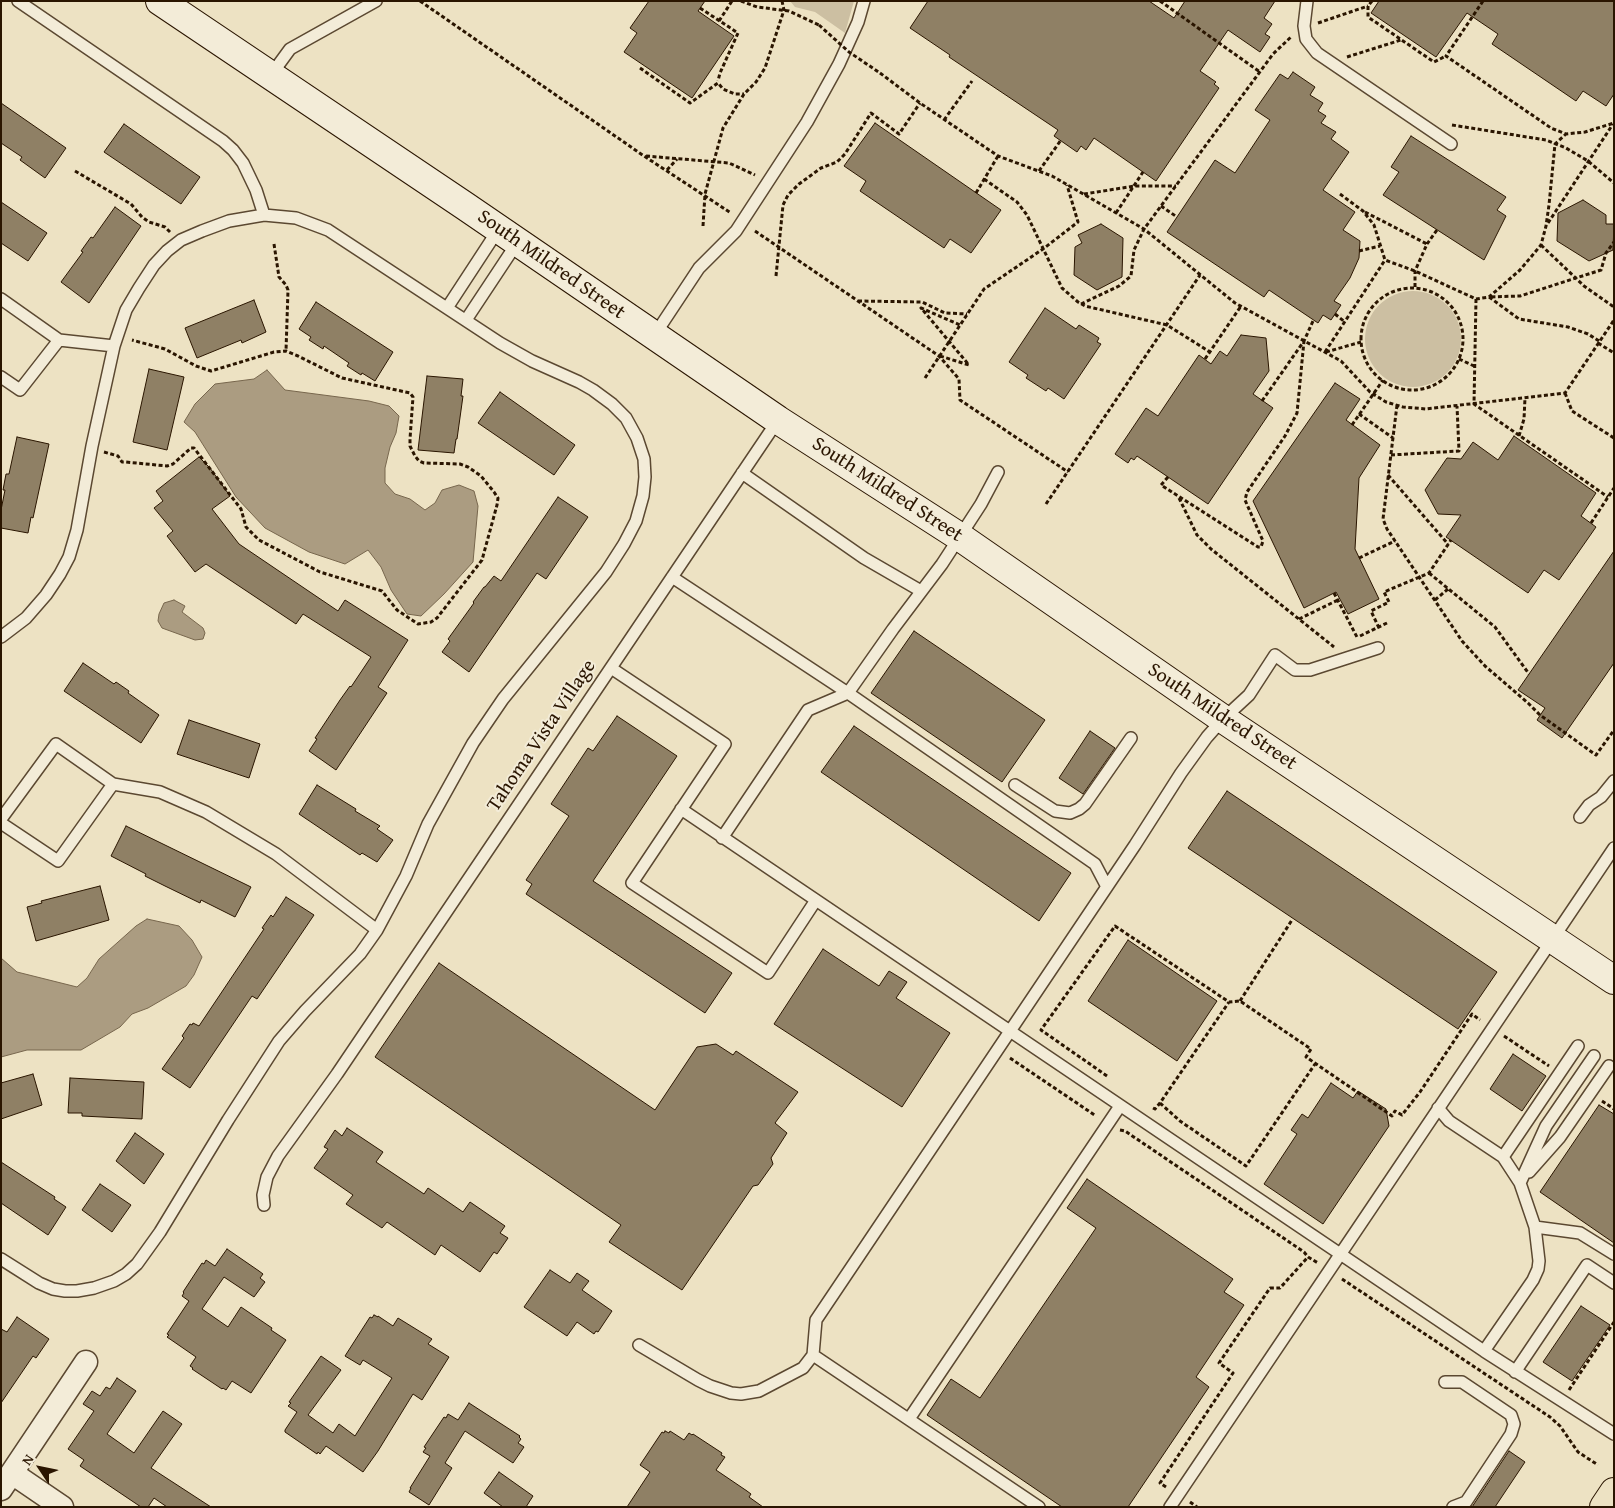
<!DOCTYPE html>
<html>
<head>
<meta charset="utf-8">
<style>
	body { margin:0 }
	#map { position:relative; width:1615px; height:1508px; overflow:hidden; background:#ede2c3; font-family:"Gentium Book Plus",serif }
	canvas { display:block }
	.frame { position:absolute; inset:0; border:2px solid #2a1500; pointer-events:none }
	.north { position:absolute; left:15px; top:1443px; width:50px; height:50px; -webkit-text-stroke:4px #f3ecd8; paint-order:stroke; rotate:304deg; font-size:14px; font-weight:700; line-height:20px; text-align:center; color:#2a1500 }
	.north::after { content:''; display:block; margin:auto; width:18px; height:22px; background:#2a1500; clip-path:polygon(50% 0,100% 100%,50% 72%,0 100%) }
</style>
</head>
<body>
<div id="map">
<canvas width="1615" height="1508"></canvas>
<div class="frame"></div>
<div class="north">N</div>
</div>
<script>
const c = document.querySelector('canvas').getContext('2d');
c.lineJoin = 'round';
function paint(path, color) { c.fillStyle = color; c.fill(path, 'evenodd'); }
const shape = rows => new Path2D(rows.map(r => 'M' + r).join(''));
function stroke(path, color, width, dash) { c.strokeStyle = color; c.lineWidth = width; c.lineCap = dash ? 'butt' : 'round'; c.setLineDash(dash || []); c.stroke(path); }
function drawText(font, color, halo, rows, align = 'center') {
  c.font = font + ' "Gentium Book Plus",serif'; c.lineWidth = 4; c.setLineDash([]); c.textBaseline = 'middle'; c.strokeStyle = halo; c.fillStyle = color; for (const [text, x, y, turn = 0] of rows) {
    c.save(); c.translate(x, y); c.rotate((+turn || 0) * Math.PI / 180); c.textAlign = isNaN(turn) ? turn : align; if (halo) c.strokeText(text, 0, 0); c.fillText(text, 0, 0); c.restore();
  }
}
paint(shape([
	[790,1,854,1,845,33,815,12,795,7],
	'1365 339a48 48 0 1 1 96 0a48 48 0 1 1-96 0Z'
]), '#ccbfa2');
const water = shape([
	[267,370,285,390,369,401,389,406,399,416,396,433,390,447,385,468,385,483,395,494,410,499,425,510,435,503,442,490,459,485,474,491,478,506,473,562,444,594,421,616,407,614,391,590,381,567,368,550,345,564,309,552,265,528,236,497,195,432,184,422,195,404,215,384,254,379,267,370],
	[174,600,185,606,182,612,203,628,205,633,203,639,195,640,162,628,158,621,159,614,164,603,174,600],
	[147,919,179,926,192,940,202,957,194,975,186,986,148,1008,132,1014,120,1027,81,1050,27,1050,1,1057,1,958,17,972,77,987,87,978,99,959,136,926,147,919]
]);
paint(water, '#ab9c81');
stroke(water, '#77664d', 1);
const building = shape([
	[649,1,705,1,698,11,734,36,692,98,624,52,637,33,630,28,649,1],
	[928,1,1149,1,1174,18,1185,1,1275,1,1264,18,1272,24,1265,34,1270,37,1260,52,1228,30,1200,71,1216,82,1214,84,1219,88,1156,181,1094,138,1086,150,1081,146,1077,152,1054,136,1058,130,949,57,950,55,910,28,928,1],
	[1379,1,1614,1,1614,94,1606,106,1583,91,1576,101,1492,44,1498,34,1467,13,1436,57,1371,13,1379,1],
	[1293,72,1315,87,1310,95,1323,103,1318,111,1326,116,1321,123,1336,132,1331,139,1349,152,1323,190,1355,212,1343,230,1360,241,1359,258,1350,278,1334,301,1341,305,1331,320,1323,315,1318,323,1269,290,1264,297,1167,232,1215,160,1235,173,1270,120,1255,110,1280,74,1288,79,1293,72],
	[1,103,66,148,45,178,20,160,22,157,1,143,1,103],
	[875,123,1001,210,971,253,950,239,944,248,860,191,866,181,844,166,875,123],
	[124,124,200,177,181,204,104,152,124,124],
	[1411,136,1506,197,1497,210,1506,216,1484,260,1383,195,1399,172,1391,167,1411,136],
	[1583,200,1606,215,1606,224,1614,224,1613,250,1589,261,1557,241,1558,213,1583,200],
	[1,202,47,233,28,261,1,243,1,202],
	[115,207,141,226,89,303,61,282,83,252,81,251,91,237,93,238,115,207],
	[1101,224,1123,238,1122,277,1097,290,1074,275,1075,247,1082,243,1078,235,1101,224],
	[254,300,266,332,242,343,241,340,197,358,185,328,254,300],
	[316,302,393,352,375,381,362,373,361,375,347,366,349,363,324,346,323,349,309,340,311,337,299,329,316,302],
	[1045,308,1076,329,1079,325,1099,338,1097,342,1101,344,1064,399,1048,388,1046,391,1026,378,1028,375,1009,362,1045,308],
	[1241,335,1266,338,1269,371,1253,394,1273,408,1208,504,1137,456,1134,460,1131,458,1128,463,1115,454,1146,408,1158,416,1199,355,1211,364,1220,351,1227,356,1241,335],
	[149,369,184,377,167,450,133,442,149,369],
	[427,376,463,379,461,396,463,396,457,439,456,439,454,453,418,450,427,376],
	[1335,383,1360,399,1346,420,1380,445,1359,478,1355,549,1379,599,1348,614,1336,592,1304,608,1253,501,1335,383],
	[500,392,575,445,554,475,478,423,500,392],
	[1514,436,1596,493,1581,516,1596,527,1559,580,1544,570,1528,593,1446,537,1461,515,1438,514,1425,490,1447,458,1461,459,1473,442,1498,460,1514,436],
	[17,437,49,444,33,518,31,517,28,533,1,528,1,510,5,490,3,490,6,474,9,474,17,437],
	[199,457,210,468,230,496,212,509,239,544,338,611,345,600,408,640,378,687,387,693,336,770,309,751,317,739,315,738,340,700,350,686,351,687,371,657,303,614,296,624,206,564,195,572,167,536,173,531,154,508,163,501,156,491,199,457],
	[558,497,588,517,546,579,537,573,469,672,442,652,450,641,448,639,474,603,473,602,484,587,485,587,494,576,501,581,558,497],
	[1614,551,1614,663,1562,738,1537,720,1545,708,1518,690,1614,551],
	[914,631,1045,720,1002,782,871,693,914,631],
	[83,663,114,684,116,682,129,691,128,693,159,715,141,743,64,691,83,663],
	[617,716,677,756,593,881,732,973,705,1013,526,894,532,884,526,880,569,816,551,804,588,748,593,751,617,716],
	[189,720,260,744,249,778,177,754,189,720],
	[854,726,1071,873,1039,921,821,772,854,726],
	[1090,731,1115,748,1083,794,1059,778,1090,731],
	[317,785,356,809,355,811,380,826,377,829,393,840,377,862,362,853,360,855,299,814,317,785],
	[1227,791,1497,972,1458,1029,1188,848,1227,791],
	[126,826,251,887,235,917,201,900,200,903,165,886,145,876,146,874,111,856,126,826],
	[100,886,109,920,36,941,27,907,42,903,41,901,100,886],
	[286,897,314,915,257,999,252,996,190,1088,162,1069,184,1038,182,1036,190,1024,192,1025,193,1023,199,1026,264,929,262,928,271,915,273,917,286,897],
	[1128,940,1217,1001,1177,1061,1088,1001,1128,940],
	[823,949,879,986,889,971,907,982,896,998,950,1033,902,1107,774,1024,823,949],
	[439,963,655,1110,697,1047,716,1044,733,1055,736,1051,798,1092,775,1123,787,1133,771,1158,773,1164,758,1185,753,1186,682,1290,609,1242,621,1225,375,1057,439,963],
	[1513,1054,1546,1076,1522,1111,1490,1089,1513,1054],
	[33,1074,42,1105,1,1119,1,1083,33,1074],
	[70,1078,144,1082,142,1119,82,1116,82,1113,68,1113,70,1078],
	[1331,1083,1353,1098,1358,1091,1386,1109,1389,1126,1323,1224,1264,1184,1297,1134,1291,1130,1302,1114,1308,1118,1331,1083],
	[1599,1105,1614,1114,1614,1243,1540,1192,1599,1105],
	[347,1128,383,1152,376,1162,424,1194,428,1188,463,1212,470,1202,505,1226,500,1233,508,1238,497,1254,494,1252,480,1272,441,1245,435,1255,387,1222,382,1228,346,1204,353,1195,314,1168,328,1149,324,1147,335,1130,342,1136,347,1128],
	[135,1133,164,1154,144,1184,116,1161,135,1133],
	[1,1162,55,1197,54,1199,66,1207,48,1235,1,1203,1,1162],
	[1087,1179,1233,1279,1224,1292,1244,1305,1196,1377,1209,1387,1128,1507,1062,1507,927,1415,951,1379,980,1398,1096,1228,1067,1208,1087,1179],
	[100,1184,131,1205,112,1232,82,1210,100,1184],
	[227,1249,259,1271,263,1274,260,1278,265,1282,254,1297,224,1277,202,1309,228,1327,241,1307,272,1328,271,1330,286,1340,251,1393,232,1381,226,1390,223,1388,222,1389,192,1369,193,1368,190,1366,196,1357,167,1337,169,1335,167,1334,189,1301,182,1296,184,1293,183,1292,202,1263,204,1264,206,1260,215,1266,227,1249],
	[550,1270,570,1283,577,1273,589,1281,582,1290,612,1311,598,1332,596,1331,594,1334,577,1322,567,1336,524,1307,550,1270],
	[1581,1306,1610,1325,1572,1381,1543,1362,1581,1306],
	[374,1315,378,1317,378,1316,393,1326,398,1318,432,1339,428,1344,449,1357,422,1400,413,1394,378,1451,363,1472,326,1446,320,1454,318,1452,317,1454,285,1432,285,1430,297,1412,288,1406,291,1403,289,1402,321,1356,341,1370,308,1415,333,1433,339,1424,355,1436,392,1378,363,1360,360,1365,345,1356,370,1317,372,1318,374,1315],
	[17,1317,49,1339,36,1358,33,1356,1,1403,1,1329,7,1332,17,1317],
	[117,1378,136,1391,107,1434,134,1453,163,1411,182,1424,151,1468,211,1507,167,1507,154,1498,148,1507,141,1507,80,1466,84,1460,68,1449,94,1411,83,1404,92,1391,100,1396,106,1387,110,1389,117,1378],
	[469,1403,520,1436,519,1437,521,1439,518,1443,524,1447,513,1463,465,1431,445,1463,452,1468,429,1505,409,1492,411,1488,410,1488,430,1456,423,1452,426,1448,424,1447,444,1417,446,1418,448,1414,458,1420,469,1403],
	[665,1431,669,1433,670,1431,684,1440,689,1433,692,1435,693,1434,722,1453,721,1455,725,1457,716,1470,747,1491,751,1494,749,1497,763,1507,627,1507,650,1472,640,1465,662,1432,664,1433,665,1431],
	[1509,1451,1525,1462,1495,1507,1472,1507,1509,1451],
	[499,1472,533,1496,526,1507,503,1507,484,1493,499,1472]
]);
paint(building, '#8f8065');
stroke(building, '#2a1500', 1);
const service = shape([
	[1307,1,1304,26,1306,39,1317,53,1451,144],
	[271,75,290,49,376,1],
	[1,299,59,340,114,346],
	[447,308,498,230],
	[466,320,517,243],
	[654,336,699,268,736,231,807,122,839,64,858,22,864,1],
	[1,377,20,390,59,340],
	[742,473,864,558,921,591],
	[672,577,848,693,1095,864,1106,885],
	[1,637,26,618,46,595,60,574,69,557,77,530,92,446,114,346,126,310,139,288,154,265,167,251,181,240,202,231,229,221,264,215,256,190,243,163,233,150,223,141,18,1],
	[611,668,725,744,632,883,768,973,816,900],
	[1015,785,1055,811,1070,813,1079,809,1085,804,1131,738],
	[681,809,1484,1351,1614,1434],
	[1580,817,1589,805,1601,797,1614,781],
	[1,819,56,744,113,784,160,792,206,812,276,854,377,930],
	[1,823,58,861,113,784],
	[722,838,808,710,848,693,893,629,942,564,981,504,998,472],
	[1438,1108,1449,1121,1503,1157,1520,1183,1535,1227,1539,1261,1538,1269,1533,1280,1484,1351],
	[1503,1157,1578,1046],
	[1529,1172,1560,1137,1609,1066],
	[1520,1183,1546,1126,1594,1056],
	[264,1205,263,1195,267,1177,278,1156,337,1074,778,420],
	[1535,1227,1580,1233,1614,1254],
	[1,1259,39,1283,53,1289,65,1291,77,1291,94,1288,114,1281,126,1274,137,1264,160,1232,228,1120,279,1041,305,1011,360,954,377,930,406,876,428,824,473,743,503,699,606,572,624,544,636,521,643,496,645,477,644,459,637,438,626,418,612,404,593,390,579,382,532,361,500,343,328,230,296,218,264,215],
	[639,1345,698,1380,710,1386,731,1393,741,1394,759,1391,803,1368,813,1355,816,1320,1135,845,1181,773,1207,737,1223,719,1249,695,1275,655,1295,670,1310,670,1378,648],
	[813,1355,1039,1507],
	[1515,1372,1587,1265,1614,1283],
	[1445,1382,1462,1382,1511,1415,1514,1424,1511,1434,1466,1502,1453,1507],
	[909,1419,1120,1106],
	[1170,1507,1614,848]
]);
const minor = shape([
	[12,1473,62,1507],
	[1,1489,86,1362]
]);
const secondary = shape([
	[160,1,465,206,778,420,960,537,1223,719,1614,980]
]);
const primary = shape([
	[1604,1507,1614,1492]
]);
stroke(service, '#5b4831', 14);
stroke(minor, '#5b4831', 25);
stroke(secondary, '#2a1500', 30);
stroke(primary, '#2a1500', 30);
stroke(shape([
	[420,1,644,156,731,213],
	[741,1,757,7,789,11,819,25],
	[1160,1,1260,72],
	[1372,1,1368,6,1368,17,1434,62,1446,56],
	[1483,1,1446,56,1551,128,1566,134,1585,132,1614,123],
	[700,8,738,33,720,73,718,81],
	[719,21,732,1],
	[1318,23,1368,6],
	[1347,57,1401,40],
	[640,68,690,103,718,83,723,89,735,94,744,94],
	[880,73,920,103,998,156,1052,176,1144,229,1235,303,1341,361,1370,392,1386,402,1403,407,1426,409,1565,393,1614,320],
	[944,120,972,81],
	[1452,125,1546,140,1566,148,1588,161,1614,183],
	[646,156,729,163,755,175],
	[667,170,677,159],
	[75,171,131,204,142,217,149,222,165,227,170,232],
	[1039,171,1061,140],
	[984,179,1017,202,1027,215,1062,288,1078,302,1085,306,1167,325,1210,352],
	[976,193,998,156],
	[1084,194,1135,186,1176,186],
	[1340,194,1363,211,1374,225,1385,260,1415,271,1476,299,1489,297,1520,270,1541,245,1546,226,1549,205,1555,144,1566,134],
	[1161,206,1177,217],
	[1365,212,1427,244],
	[1116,213,1143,172],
	[1548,223,1613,124],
	[703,226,705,194,723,128,744,94,756,82,765,68,784,10,782,1],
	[755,231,939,356,959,379,960,400,1068,472],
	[274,244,279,277,286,285,288,290,286,351],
	[1541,245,1584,286,1614,307],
	[1359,251,1380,246],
	[776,276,783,205,788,195,799,184,821,168,837,162,845,154,871,113,899,134,920,103],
	[1415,287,1415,271,1427,244,1437,230],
	'1361 339a51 51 0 1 1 102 0a51 51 0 1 1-102 0Z',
	[1476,299,1474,404,1608,497],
	[858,301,922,302,945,313,967,314],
	[1081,304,1119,286,1131,276,1134,250,1144,229,1273,54,1291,37],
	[1335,314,1345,322],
	[1599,341,1588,334,1568,327,1519,319,1489,297,1520,296,1601,270,1606,253,1614,242],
	[1598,343,1614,353],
	[1325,352,1385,260],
	[1326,352,1361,342],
	[940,356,969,365,921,308,960,325],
	[1205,359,1241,306],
	[1459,359,1474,366],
	[925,378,984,289,1043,249,1078,222,1067,185],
	[1565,393,1572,411,1614,438],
	[1262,401,1304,341,1313,321],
	[1397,405,1383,519,1387,529,1462,641,1485,666,1528,703,1540,715,1596,755,1614,730],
	[1359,414,1393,438],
	[1352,425,1383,380],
	[1519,436,1524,419,1525,398],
	[104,452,118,456,122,462,125,462,167,466,173,464,191,448,194,448,241,509,246,527,259,540,320,572,382,591,397,610,418,624,431,622,437,618,482,560,497,505,498,498,494,492,481,476,468,467,460,464,424,463,419,461,415,456,410,446,410,439,413,397,410,393,342,378,298,356,286,351,274,352,211,371,196,366,165,349,132,340],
	[1391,455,1459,451,1457,406],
	[1388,475,1448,544],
	[1168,477,1161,485,1258,547,1261,547,1263,541,1245,500,1247,492,1285,436,1297,413,1304,341],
	[1179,498,1197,535,1211,549,1334,647],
	[1046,504,1200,275],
	[1591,523,1614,488],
	[1359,558,1395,541],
	[1429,573,1495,627,1529,674],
	[1334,593,1358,639],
	[1435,600,1448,589],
	[1299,619,1338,600],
	[1379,628,1371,611,1389,602,1384,592,1429,573,1451,540],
	[1360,636,1387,623],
	[1240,1001,1292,920],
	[1504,1036,1549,1066],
	[1010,1058,1096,1116],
	[1107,1076,1041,1030,1115,926,1229,1002,1240,1001,1311,1049,1306,1057,1392,1116,1395,1111,1402,1115,1420,1092,1472,1014,1480,1020],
	[1602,1101,1614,1109],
	[1160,1103,1180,1121,1246,1166,1315,1064],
	[1153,1108,1155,1109,1160,1103,1229,1002],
	[1120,1130,1125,1131,1304,1252,1308,1257,1318,1263],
	[1342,1279,1550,1417,1560,1426,1578,1452,1598,1465],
	[1569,1390,1614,1322],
	[1166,1487,1160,1483,1233,1373,1219,1363,1270,1288,1280,1288,1308,1257],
	[1190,1502,1197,1507]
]), '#2a1500', 3, [4, 2.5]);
stroke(service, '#f3ecd8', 11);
stroke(minor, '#f3ecd8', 22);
stroke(secondary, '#f3ecd8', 28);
stroke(primary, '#ede2c3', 28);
stroke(shape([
	[819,25,849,52,880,73]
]), '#2a1500', 3, [4, 2.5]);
drawText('20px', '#2a1500', '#f3ecd8', [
	["South Mildred Street",551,265,35],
	["South Mildred Street",887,490,33],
	["South Mildred Street",1222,717,34],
	["Tahoma Vista Village",542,736,-56]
]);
</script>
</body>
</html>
